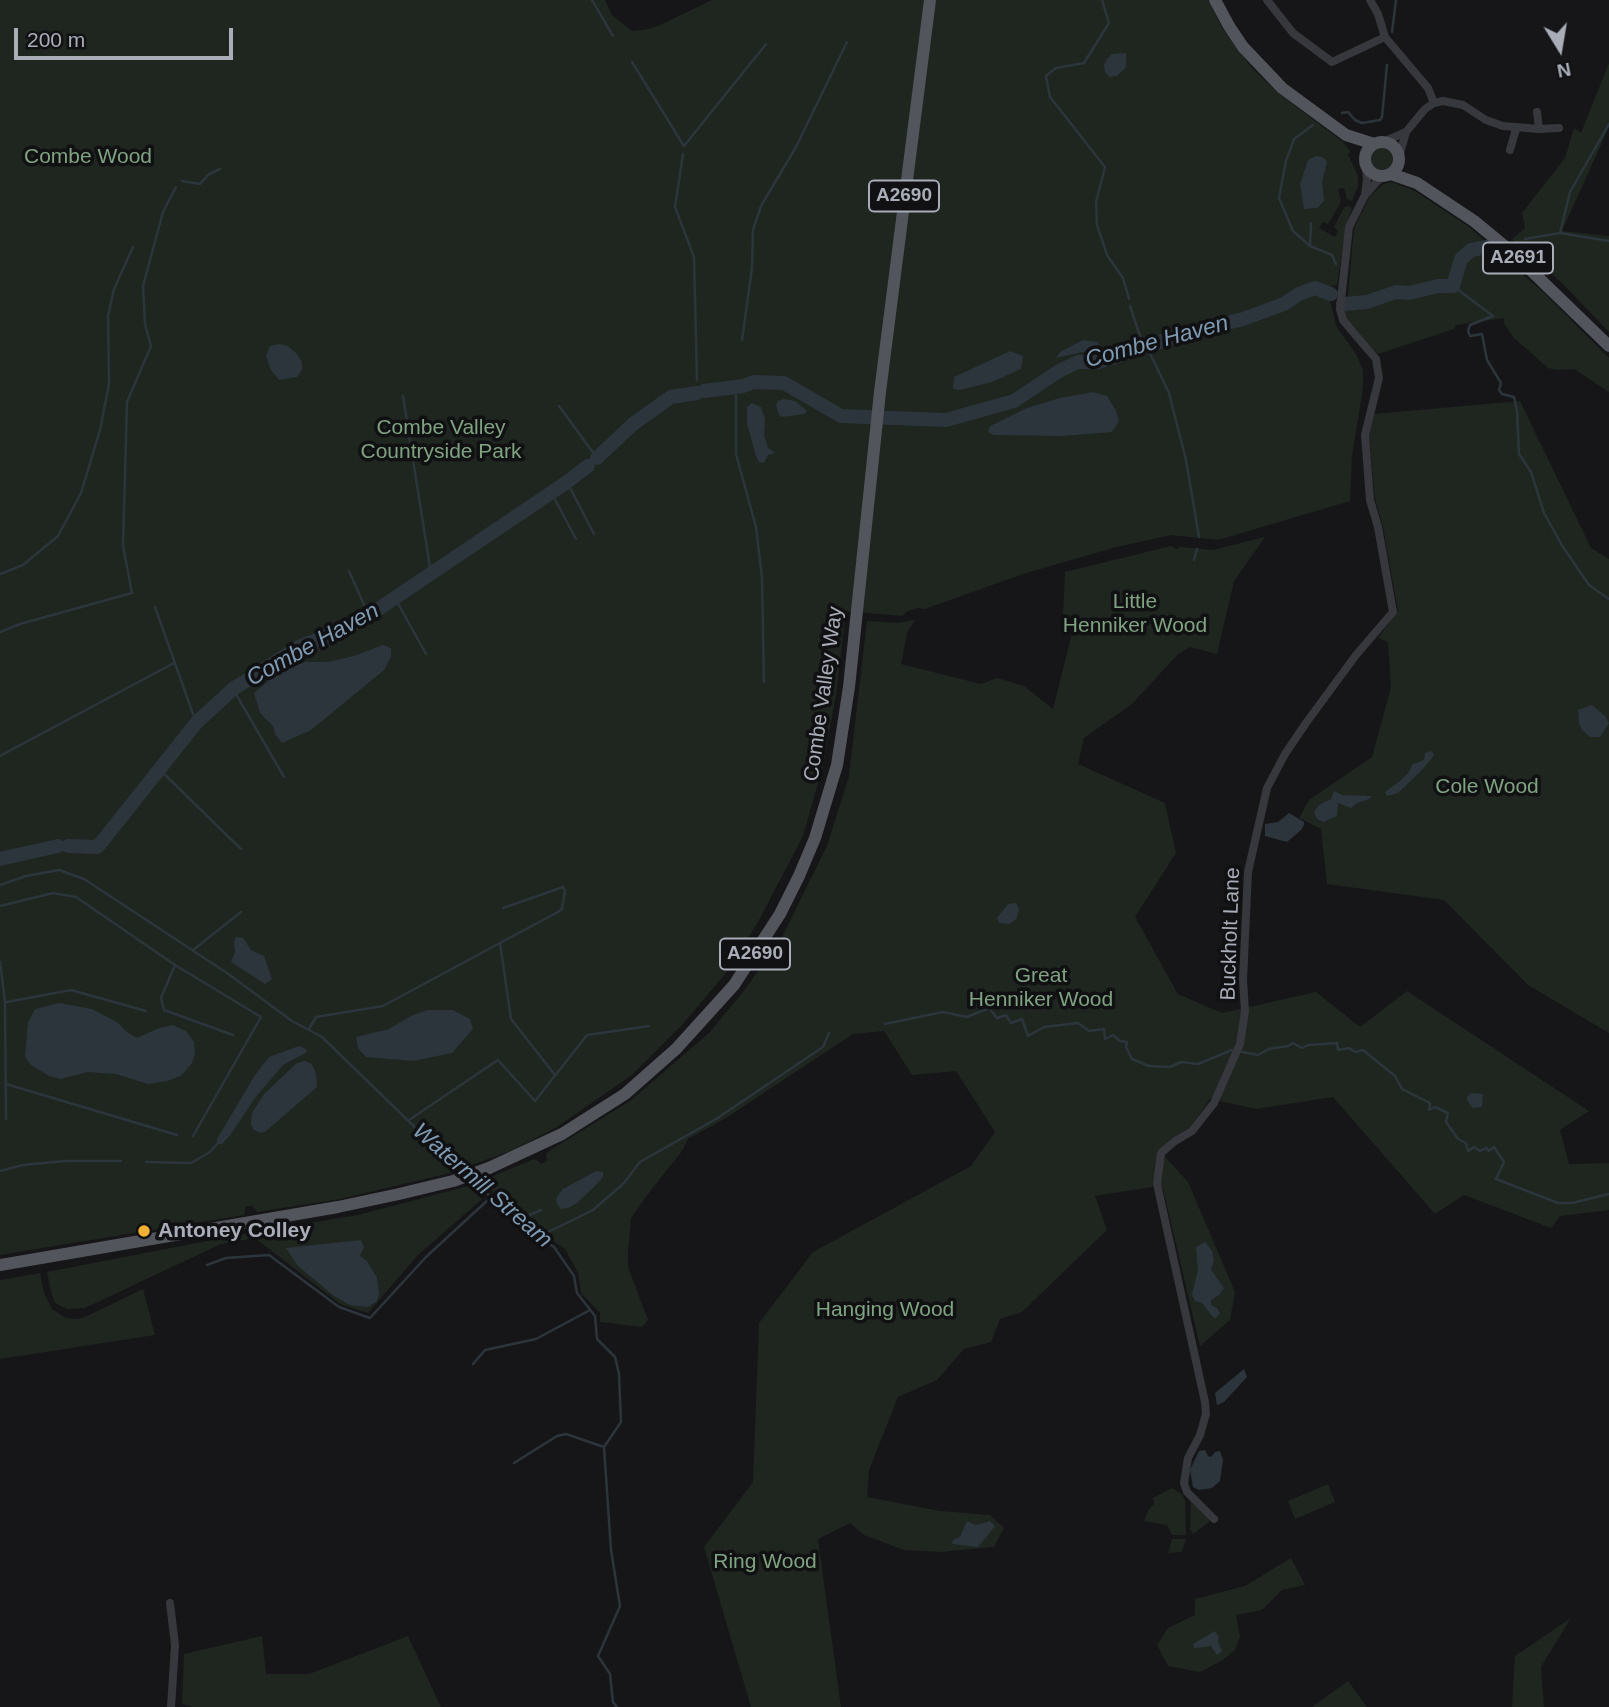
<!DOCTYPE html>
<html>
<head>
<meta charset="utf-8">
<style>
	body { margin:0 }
	#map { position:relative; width:1609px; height:1707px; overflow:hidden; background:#161618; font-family:Helvetica,sans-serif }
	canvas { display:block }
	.north { position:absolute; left:1525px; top:14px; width:70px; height:70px; -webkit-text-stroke:5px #111113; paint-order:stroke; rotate:169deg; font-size:19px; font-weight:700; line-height:28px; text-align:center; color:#a8adb8 }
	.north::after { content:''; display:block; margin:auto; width:24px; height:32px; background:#a8adb8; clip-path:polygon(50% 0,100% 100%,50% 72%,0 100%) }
	.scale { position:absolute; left:14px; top:28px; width:219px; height:32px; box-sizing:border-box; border:4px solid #a8adb8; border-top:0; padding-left:9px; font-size:21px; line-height:24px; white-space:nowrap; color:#a8adb8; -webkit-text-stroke:5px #111113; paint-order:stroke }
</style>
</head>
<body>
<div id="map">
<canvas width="1609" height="1707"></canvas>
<div class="north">N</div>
<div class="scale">200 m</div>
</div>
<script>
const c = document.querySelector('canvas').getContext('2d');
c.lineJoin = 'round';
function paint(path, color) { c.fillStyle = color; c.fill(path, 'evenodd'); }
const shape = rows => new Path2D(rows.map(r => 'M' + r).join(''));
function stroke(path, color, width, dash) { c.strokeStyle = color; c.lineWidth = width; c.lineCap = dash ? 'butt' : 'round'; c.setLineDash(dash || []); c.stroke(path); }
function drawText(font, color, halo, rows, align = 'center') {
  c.font = font + ' Helvetica,sans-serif'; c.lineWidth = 7; c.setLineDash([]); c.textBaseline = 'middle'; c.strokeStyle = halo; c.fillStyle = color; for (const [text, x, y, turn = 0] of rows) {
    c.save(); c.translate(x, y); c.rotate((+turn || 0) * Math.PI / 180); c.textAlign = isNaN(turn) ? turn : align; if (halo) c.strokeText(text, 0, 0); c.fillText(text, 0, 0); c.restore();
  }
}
paint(shape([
	[0,0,605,0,612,15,632,31,649,29,662,24,712,0,1208,0,1223,29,1252,68,1277,92,1343,142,1351,152,1348,154,1358,176,1358,186,1352,201,1347,199,1344,188,1338,189,1341,202,1328,224,1323,222,1319,228,1335,237,1338,231,1334,227,1344,207,1349,206,1352,209,1346,226,1337,285,1327,287,1336,326,1356,354,1363,370,1363,388,1352,456,1350,501,1218,540,1171,535,1113,548,1023,574,925,609,917,608,906,612,902,616,846,611,836,694,823,766,803,836,758,922,726,973,682,1025,632,1075,557,1127,513,1150,450,1173,340,1199,257,1212,252,1206,246,1206,244,1215,0,1255],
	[1609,63,1609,127,1562,231,1609,236,1609,332,1562,283,1512,239,1525,228,1522,213,1565,158,1574,128,1581,133],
	'1369 159a13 13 0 1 1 26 0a13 13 0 1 1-26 0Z',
	[1392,182,1415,191,1468,226,1544,293,1609,358,1609,392,1574,369,1556,370,1548,368,1513,337,1504,323,1504,318,1456,325,1454,329,1378,354,1353,331,1346,320,1342,308,1348,296,1354,228,1370,196,1383,184],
	[1520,401,1591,548,1609,559,1609,1033,1528,985,1444,900,1327,884,1321,829,1299,818,1309,800,1372,757,1391,687,1388,642,1378,638,1398,611,1383,527,1375,499,1369,436,1373,414],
	[1265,537,1234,581,1217,654,1190,647,1178,654,1132,704,1084,738,1078,764,1165,803,1176,853,1135,917,1178,994,1222,1013,1316,992,1360,1027,1407,991,1589,1111,1560,1130,1569,1164,1609,1163,1609,1210,1560,1216,1551,1228,1464,1195,1435,1214,1333,1097,1256,1109,1210,1099,1190,1127,1172,1138,1159,1150,1188,1182,1235,1292,1230,1320,1200,1346,1163,1189,1155,1177,1152,1187,1095,1196,1107,1230,1022,1312,1000,1319,991,1342,964,1349,937,1380,898,1397,869,1470,867,1497,940,1511,990,1515,1004,1528,994,1547,940,1552,904,1550,864,1535,850,1523,818,1539,841,1707,751,1707,704,1547,753,1482,759,1323,813,1252,971,1166,995,1132,956,1071,912,1075,884,1031,853,1034,726,1118,688,1139,682,1151,648,1194,631,1218,628,1251,628,1267,648,1320,642,1327,600,1322,600,1313,581,1293,578,1273,565,1249,522,1219,481,1181,532,1160,536,1159,541,1164,547,1161,546,1154,552,1149,630,1101,709,1033,743,992,782,937,827,846,849,776,867,621,896,623,915,620,907,633,901,664,981,684,997,678,1024,686,1053,709,1076,617,1063,617,1065,572,1171,546,1176,549,1181,547,1213,550],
	[468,1186,482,1199,418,1255,368,1313,340,1304,255,1238,221,1244,85,1308,67,1309,55,1303,51,1292,47,1272,248,1233,358,1215],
	[40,1273,44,1293,52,1309,66,1318,78,1319,87,1316,143,1289,155,1335,0,1359,0,1280],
	[1328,1484,1335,1502,1295,1519,1288,1501],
	[1172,1488,1182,1494,1185,1501,1186,1535,1172,1535,1167,1525,1144,1521,1149,1509,1154,1504,1153,1498],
	[1191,1501,1209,1517,1209,1522,1193,1534,1190,1529],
	[1172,1539,1186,1539,1182,1552,1168,1553],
	[1291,1558,1305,1585,1282,1590,1262,1610,1236,1615,1240,1637,1235,1650,1223,1660,1200,1672,1168,1666,1157,1645,1168,1628,1195,1615,1195,1599,1245,1586],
	[1571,1618,1541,1667,1544,1707,1512,1707,1515,1656],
	[262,1636,266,1674,309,1674,408,1636,441,1707,192,1707,182,1704,184,1654],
	[1348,1681,1367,1707,1312,1707]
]), '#1e261f');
paint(shape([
	[1126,53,1126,67,1117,76,1110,77,1105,72,1104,65,1107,59,1112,54],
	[1316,156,1323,157,1327,162,1322,182,1324,201,1317,208,1304,209,1300,184,1308,160],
	[1083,340,1098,342,1099,348,1097,351,1087,353,1082,352,1056,358,1060,352],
	[279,344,288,346,297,354,302,362,302,370,297,377,279,380,271,370,266,356,270,346],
	[1010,351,1023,356,1021,369,992,382,960,390,953,389,954,377],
	[1093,392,1107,396,1116,411,1119,421,1112,432,1062,436,994,435,988,432,990,426,1027,408,1060,398],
	[784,399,795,401,807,411,805,414,782,417,779,415,776,405,778,401],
	[752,403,761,407,765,419,764,435,768,448,775,453,768,455,764,463,759,462,756,456,747,424,747,407],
	[383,645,391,648,391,657,384,670,311,730,282,743,275,734,273,726,260,713,254,693,279,672,305,662,328,662,354,656],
	[1592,705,1605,716,1609,723,1600,737,1590,737,1582,730,1579,723,1578,710],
	[1432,751,1434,755,1423,769,1398,793,1387,796,1385,792,1400,781,1408,773,1413,764,1424,760,1425,753],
	[1334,791,1342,795,1372,796,1369,799,1357,803,1351,808,1338,803,1337,816,1323,822,1317,819,1314,812,1319,805,1331,799],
	[1289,813,1304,822,1304,825,1301,830,1287,842,1265,836,1265,824,1278,822],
	[1016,903,1019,909,1017,918,1010,924,999,923,997,918,1008,904],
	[236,937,243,938,251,950,264,956,272,979,265,984,231,962,235,952,234,943],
	[59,1003,92,1009,117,1022,127,1032,137,1038,159,1028,173,1025,186,1031,194,1042,195,1053,192,1063,181,1076,167,1081,148,1084,116,1074,87,1072,61,1079,49,1076,31,1065,25,1057,28,1022,35,1009],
	[427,1010,453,1010,470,1019,473,1029,452,1053,413,1061,366,1057,358,1048,356,1037,389,1029,411,1016],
	[299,1046,306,1049,307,1052,283,1065,255,1098,231,1134,222,1144,217,1144,217,1139,255,1075,269,1057],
	[305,1061,312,1064,316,1074,317,1087,266,1131,261,1133,254,1130,251,1125,252,1113,264,1094,297,1063],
	[1471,1093,1483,1094,1482,1107,1473,1108,1468,1102,1467,1097],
	[596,1171,603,1172,603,1177,598,1183,577,1203,568,1208,561,1209,557,1204,556,1198,563,1189],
	[361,1240,364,1247,360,1256,367,1261,377,1278,379,1294,377,1301,368,1307,350,1305,334,1296,297,1265,286,1248],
	[1205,1242,1212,1251,1214,1261,1211,1270,1224,1288,1219,1295,1211,1300,1211,1305,1217,1308,1220,1313,1216,1318,1213,1317,1202,1303,1195,1301,1192,1294,1198,1270,1196,1247],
	[1244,1369,1247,1377,1224,1402,1217,1405,1215,1393],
	[1205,1450,1208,1456,1211,1457,1215,1452,1220,1451,1223,1460,1220,1481,1212,1488,1199,1490,1193,1487,1190,1470,1199,1451],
	[967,1521,976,1525,990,1521,995,1526,978,1547,952,1544,953,1540,960,1537],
	[1215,1631,1219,1637,1218,1642,1222,1651,1220,1653,1217,1655,1211,1646,1194,1648,1193,1644]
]), '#2c353c');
stroke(shape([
	[592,0,613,36],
	[1102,0,1109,23,1084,63,1056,68,1046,76,1050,97,1105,167,1096,202,1097,225,1107,255,1123,278,1129,299],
	[1392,32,1396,0],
	[632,62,684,146,766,44],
	[1342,113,1348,112,1355,120,1362,123,1380,120,1382,117,1387,65],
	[1313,125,1294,139,1286,161,1279,198,1293,231,1310,246,1332,255,1336,264],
	[683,154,675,207,694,257,697,380],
	[182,181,200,184,209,174,220,169],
	[1560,233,1570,192,1609,124],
	[1525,239,1560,233,1609,241],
	[1310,246,1311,223],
	[1453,286,1493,316,1470,325,1468,331,1470,336,1482,334,1487,360,1501,383,1499,390,1502,394,1514,397,1517,411,1519,454,1531,472,1544,513,1563,547,1589,585,1609,599],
	[1130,306,1144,348],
	[742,340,752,268,753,230,761,206,796,147,847,42],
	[1147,347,1169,393,1186,460,1199,537],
	[736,387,736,454,756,527,762,578,764,682],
	[403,396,431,574],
	[559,406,597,458],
	[567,482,594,534],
	[551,492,576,539],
	[1194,560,1197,549],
	[349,571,369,616],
	[0,574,23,565,58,536,81,493,100,430,109,384,108,316,114,289,133,247],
	[395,598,426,654],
	[155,607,193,714],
	[0,632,20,624,132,593,123,546,127,402,151,346,145,324,143,286,163,212,176,187],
	[233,689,284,777],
	[0,756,174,663],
	[160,770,241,849],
	[0,885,26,876,59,870,84,879,227,973,292,1021,322,1037,462,1173],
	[0,906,53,893,76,897,175,965,261,1017,193,1136],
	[500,943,558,912,562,909,565,891,563,887,503,908],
	[193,950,241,912],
	[0,962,5,1002,6,1119],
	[175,965,161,998,164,1010,233,1035],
	[7,1002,71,990,146,1011],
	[885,1024,943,1012,967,1017,989,1008,997,1018,1006,1015,1011,1023,1022,1019,1028,1036,1044,1027,1078,1023,1089,1031,1104,1029,1105,1039,1113,1035,1120,1041,1127,1042,1126,1047,1132,1059,1149,1066,1170,1067,1181,1062,1198,1064,1232,1050],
	[309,1029,316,1017,383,1006,500,943,511,1019,555,1075],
	[1242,1052,1258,1055,1269,1049,1288,1046,1293,1043,1302,1048,1308,1045,1337,1043,1338,1050,1349,1048,1355,1052,1363,1050,1395,1076,1402,1089,1430,1103,1429,1110,1435,1107,1448,1113,1446,1122,1458,1139,1466,1143,1468,1151,1474,1147,1480,1151,1486,1148,1489,1151,1494,1147,1504,1162,1496,1179,1558,1203,1572,1203,1609,1194],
	[6,1084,177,1135],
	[409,1120,498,1060,535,1101,587,1035,649,1026],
	[146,1162,191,1163,210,1152,217,1144],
	[0,1171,23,1165,65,1161,121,1161],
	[469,1180,506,1208,526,1229,554,1247,574,1276,577,1293,595,1316,597,1339,615,1357,619,1374,621,1422,604,1447,611,1550,620,1606,598,1656,610,1674,613,1702,617,1707],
	[518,1220,541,1210],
	[538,1237,593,1210,624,1183,640,1162,716,1119,823,1047,829,1033],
	[207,1265,226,1258,269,1255,339,1307,370,1318,426,1257,490,1198],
	[473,1364,485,1350,536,1339,590,1310],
	[514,1463,557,1436,566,1434,604,1447]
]), '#2c353c', 2.5);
stroke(shape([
	[1343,304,1367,302,1396,292,1409,293,1438,286,1453,286,1461,259,1471,250,1487,247],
	[704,391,743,386,754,382,784,383,841,416,946,420,1014,401,1059,371,1078,362,1098,362,1194,331,1243,319,1284,304,1299,294,1315,288,1331,294],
	[597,458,633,424,671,397,697,393],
	[68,846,97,847,100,844,197,722,233,689,299,647,343,630,371,614,567,482,588,466],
	[0,859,58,846]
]), '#2c353c', 14);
stroke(shape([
	[1267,0,1293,33,1332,62,1385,37],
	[1370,0,1378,14,1385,37,1428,88,1434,103],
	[1537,112,1539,129],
	[1383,142,1406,132,1425,109,1434,103,1443,101,1463,105,1486,120,1503,126,1539,129,1559,128],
	[1510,150,1516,129],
	[1399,157,1406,132],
	[1365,195,1382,176],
	[1214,1519,1187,1492,1184,1483,1188,1458,1200,1435,1206,1414,1205,1402,1157,1184,1161,1153,1175,1141,1192,1131,1214,1103,1240,1044,1245,1011,1243,980,1248,872,1267,788,1285,754,1306,723,1356,655,1393,612,1378,527,1370,500,1365,435,1379,378,1376,359,1352,331,1343,320,1340,309,1349,227,1365,195,1367,179,1366,165],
	[170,1603,175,1645,171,1707]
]), '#37383d', 8);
stroke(shape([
	[1215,0,1229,26,1243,47,1282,88,1346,135,1374,144],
	'1365 159a17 17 0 1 1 34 0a17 17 0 1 1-34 0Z',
	[1391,174,1417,183,1474,221,1514,254,1609,346],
	[0,1265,338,1207,399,1194,453,1181,489,1168,562,1134,625,1094,676,1049,734,985,780,914,799,876,815,838,837,765,849,687,880,392,930,0]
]), '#53555c', 12);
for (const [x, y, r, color] of [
	[144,1231,7,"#f2b134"]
]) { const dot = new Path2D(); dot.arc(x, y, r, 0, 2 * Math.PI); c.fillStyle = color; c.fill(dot); stroke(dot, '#111113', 2.5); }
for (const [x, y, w] of [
	[904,196,70],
	[1518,258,70],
	[755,954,70]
]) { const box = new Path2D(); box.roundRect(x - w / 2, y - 15.5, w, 31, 5); c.fillStyle = '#111113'; c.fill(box); stroke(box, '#a8adb8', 2); }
drawText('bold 19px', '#a8adb8', null, [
	["A2690",904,196],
	["A2691",1518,258],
	["A2690",755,954]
]);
drawText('21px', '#7fa381', '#111113', [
	["Combe Wood",88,157],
	["Combe Valley",441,428],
	["Countryside Park",441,452],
	["Little",1135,602],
	["Henniker Wood",1135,626],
	["Cole Wood",1487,787],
	["Great",1041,976],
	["Henniker Wood",1041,1000],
	["Hanging Wood",885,1310],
	["Ring Wood",765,1562]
]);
drawText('21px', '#a8adb8', '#111113', [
	["Combe Valley Way",824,694,-82],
	["Buckholt Lane",1231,934,-88]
]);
drawText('bold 21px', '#a8adb8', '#111113', [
	["Antoney Colley",158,1231]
], 'left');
drawText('italic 23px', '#7f9bb3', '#111113', [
	["Combe Haven",1157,342,-15],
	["Combe Haven",313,645,-29],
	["Watermill Stream",482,1186,41]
]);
</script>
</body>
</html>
